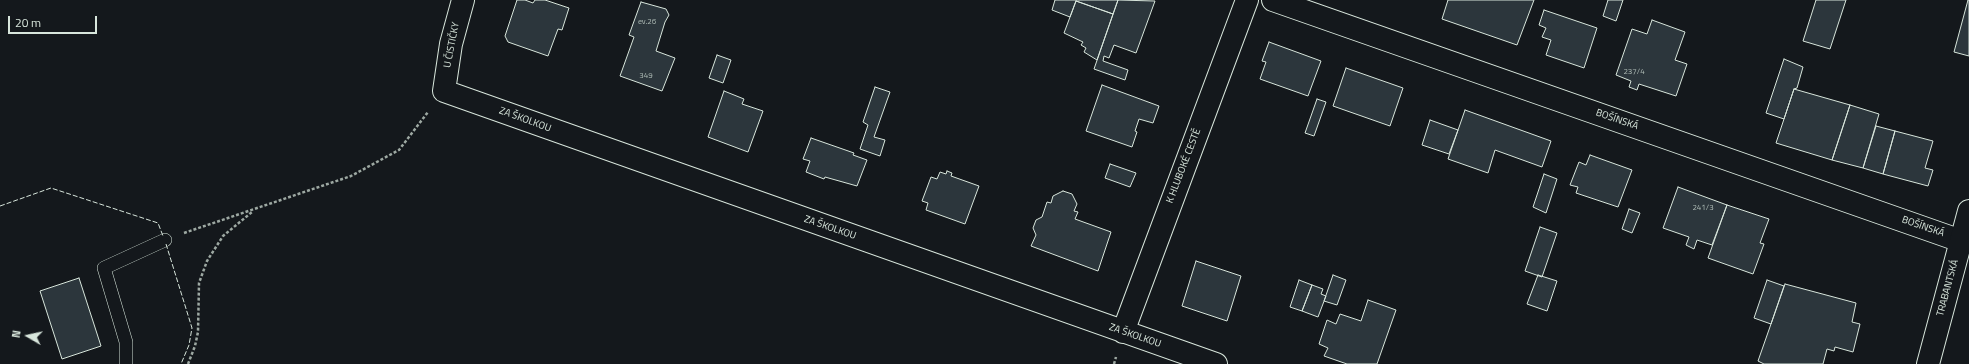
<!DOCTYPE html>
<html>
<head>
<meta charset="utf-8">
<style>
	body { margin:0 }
	#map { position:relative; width:1969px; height:364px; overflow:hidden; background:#14181c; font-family:"Titillium Web",sans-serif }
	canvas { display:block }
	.north { position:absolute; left:8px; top:316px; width:40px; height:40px; -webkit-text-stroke:3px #14181c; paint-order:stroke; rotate:279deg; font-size:11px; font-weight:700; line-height:16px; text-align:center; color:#d8e6dc }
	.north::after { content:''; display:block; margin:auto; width:14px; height:18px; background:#d8e6dc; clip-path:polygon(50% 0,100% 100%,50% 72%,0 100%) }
	.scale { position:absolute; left:8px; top:16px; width:89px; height:18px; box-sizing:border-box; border:2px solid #d8e6dc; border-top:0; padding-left:5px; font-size:12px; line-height:14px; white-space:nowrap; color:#d8e6dc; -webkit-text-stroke:3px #14181c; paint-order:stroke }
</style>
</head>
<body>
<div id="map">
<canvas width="1969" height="364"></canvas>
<div class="north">N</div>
<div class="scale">20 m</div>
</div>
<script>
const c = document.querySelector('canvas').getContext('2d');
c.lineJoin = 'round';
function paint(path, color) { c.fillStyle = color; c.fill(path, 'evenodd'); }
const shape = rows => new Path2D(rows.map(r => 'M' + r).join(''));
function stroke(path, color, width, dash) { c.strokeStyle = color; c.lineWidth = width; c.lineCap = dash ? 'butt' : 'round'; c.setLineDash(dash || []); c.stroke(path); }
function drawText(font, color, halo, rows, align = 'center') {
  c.font = font + ' "Titillium Web",sans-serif'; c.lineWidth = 3; c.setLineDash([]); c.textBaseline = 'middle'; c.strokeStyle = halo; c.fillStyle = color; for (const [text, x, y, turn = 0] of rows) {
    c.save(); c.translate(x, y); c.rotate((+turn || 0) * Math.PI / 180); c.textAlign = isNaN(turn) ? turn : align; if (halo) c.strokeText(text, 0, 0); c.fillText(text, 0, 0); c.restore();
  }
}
const building = shape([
	[517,0,525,0,533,3,535,0,545,0,569,8,562,30,558,29,548,56,508,42,505,36,517,0],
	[1055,0,1118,0,1113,14,1076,1,1070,17,1052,10,1055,0],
	[1118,0,1155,1,1136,53,1114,45,1109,58,1104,56,1103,61,1128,70,1125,80,1094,69,1118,0],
	[1448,0,1534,0,1517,45,1442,19,1448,0],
	[1608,0,1623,0,1616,21,1603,16,1608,0],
	[1816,0,1846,0,1830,49,1803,41,1816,0],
	[1968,0,1969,0,1969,56,1954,52,1968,0],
	[1076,1,1113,14,1097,60,1084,52,1086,48,1081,45,1083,42,1064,33,1076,1],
	[641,2,666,9,669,15,665,22,656,51,675,58,662,91,620,76,634,37,629,35,641,2],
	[1544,10,1597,28,1584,68,1546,55,1551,40,1542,37,1546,28,1539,25,1544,10],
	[1652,20,1685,32,1675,60,1687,64,1676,96,1639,84,1637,90,1629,87,1631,81,1616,75,1632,29,1647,34,1652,20],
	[1269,42,1321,61,1308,96,1260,79,1266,62,1262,61,1269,42],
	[717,55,731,60,723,83,709,78,717,55],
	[1784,59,1803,67,1797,88,1794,89,1784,119,1766,113,1784,59],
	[1346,68,1403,88,1390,126,1333,106,1346,68],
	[1102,85,1159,106,1153,123,1139,119,1135,131,1137,132,1132,147,1086,131,1102,85],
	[875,87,890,92,874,137,885,140,880,156,860,149,868,125,863,122,875,87],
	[1794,89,1850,105,1832,160,1776,143,1794,89],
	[724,91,744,99,742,104,763,111,748,152,708,137,724,91],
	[1317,99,1326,102,1314,136,1305,133,1317,99],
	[1850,105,1879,114,1863,168,1832,160,1850,105],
	[1465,110,1551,141,1542,167,1495,150,1488,173,1448,159,1465,110],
	[1430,120,1458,130,1449,154,1422,145,1430,120],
	[1876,126,1895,131,1883,174,1863,168,1876,126],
	[1895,131,1933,141,1925,168,1933,170,1928,186,1883,174,1895,131],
	[811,138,854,153,853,155,867,160,857,186,825,177,824,179,806,172,810,161,803,159,811,138],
	[1590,155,1632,170,1618,207,1576,193,1578,187,1570,185,1579,162,1586,165,1590,155],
	[1110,164,1136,173,1130,187,1105,178,1110,164],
	[947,171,952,173,951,176,979,186,965,224,926,210,928,203,922,201,931,177,937,179,940,172,946,174,947,171],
	[1544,174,1557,179,1546,213,1533,207,1544,174],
	[1678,187,1727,205,1712,245,1697,240,1694,249,1686,245,1689,237,1663,228,1678,187],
	[1063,191,1072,194,1077,204,1074,211,1078,212,1075,219,1111,232,1098,271,1031,246,1036,235,1033,228,1036,220,1042,217,1047,202,1051,203,1053,196,1063,191],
	[1727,205,1769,219,1760,243,1764,244,1753,274,1708,258,1727,205],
	[1629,209,1640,213,1632,233,1622,229,1629,209],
	[1540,227,1557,233,1542,277,1525,271,1540,227],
	[1196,261,1241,276,1227,321,1182,306,1196,261],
	[1333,275,1346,280,1337,305,1324,301,1333,275],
	[1538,275,1557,281,1547,311,1527,304,1538,275],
	[79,278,101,346,62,359,40,291,79,278],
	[1299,280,1312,285,1302,311,1290,307,1299,280],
	[1767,280,1784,286,1771,324,1754,318,1767,280],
	[1785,284,1856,303,1852,322,1860,324,1853,352,1835,347,1834,351,1827,349,1823,364,1764,364,1758,361,1785,284],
	[1312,285,1323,289,1321,294,1326,296,1318,317,1302,311,1312,285],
	[1368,300,1396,310,1377,364,1347,364,1324,356,1328,348,1319,344,1327,320,1336,324,1340,314,1361,321,1368,300]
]);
paint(building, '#2c363c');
stroke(building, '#d8e6dc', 1);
const lane = shape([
	[126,364,126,342,104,268,165,240]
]);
const street = shape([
	[463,0,451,44,444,91,1216,364],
	[1273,0,1961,241],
	[1123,332,1247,0]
]);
const secondary = shape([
	[1928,364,1969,211]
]);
stroke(lane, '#d8e6dc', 14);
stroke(street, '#d8e6dc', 24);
stroke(secondary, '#d8e6dc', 24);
stroke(shape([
	[184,233,351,176,399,150,428,112],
	[188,364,195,346,198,332,199,283,207,261,223,236,252,212],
	[1114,364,1116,357]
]), '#9da8a2', 2.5, [3, 2]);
stroke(lane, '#14181c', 13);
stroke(street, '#14181c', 22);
stroke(secondary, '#14181c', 22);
stroke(shape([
	[0,206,51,188,158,223,163,236],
	[166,244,192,328,189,345,181,364]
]), '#d8e6dc', 1, [5, 2]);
drawText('8px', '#adbab4', null, [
	["ev.26",647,22],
	["237/4",1634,72],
	["349",646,76],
	["241/3",1703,208]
]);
drawText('10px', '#d8e6dc', '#14181c', [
	["U ČISTIČKY",452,45,-79],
	["ZA ŠKOLKOU",525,120,20],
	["BOŠÍNSKÁ",1617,120,19],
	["K HLUBOKÉ CESTĚ",1184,166,-69],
	["BOŠÍNSKÁ",1923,227,19],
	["ZA ŠKOLKOU",830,228,19],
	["TRABANTSKÁ",1948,288,-75],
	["ZA ŠKOLKOU",1135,336,19]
]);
</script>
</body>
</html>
